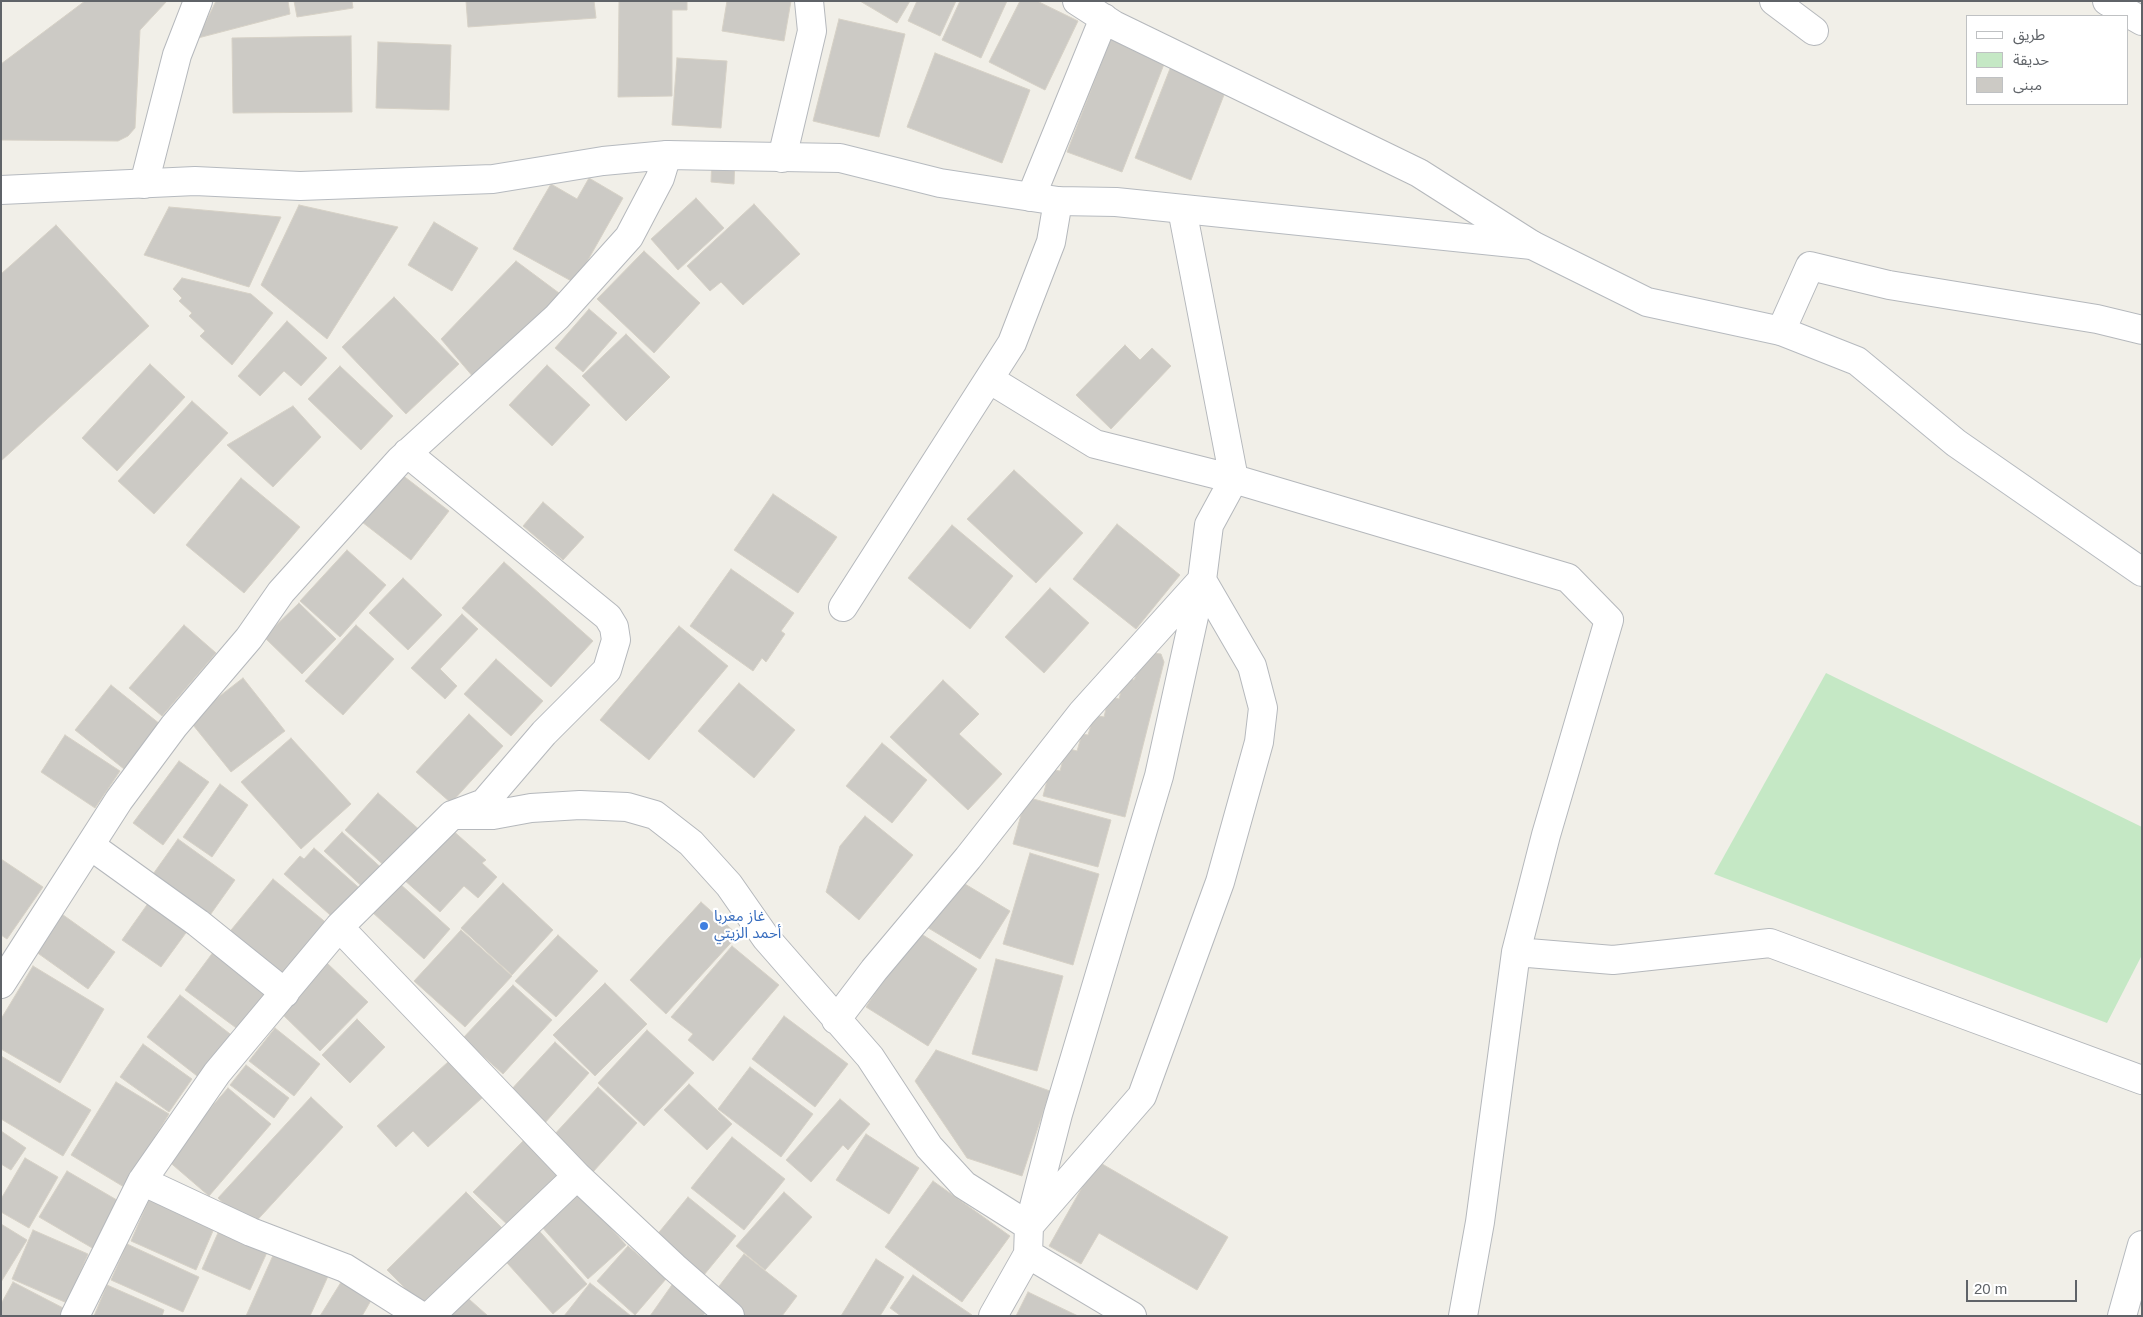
<!DOCTYPE html>
<html>
<head>
<meta charset="utf-8">
<style>
	body { margin:0 }
	#map { position:relative; width:2143px; height:1317px; overflow:hidden; background:#f1efe8; font-family:Arial,"Noto Sans Arabic",sans-serif }
	canvas { display:block }
	.frame { position:absolute; inset:0; border:2px solid #5f6368; pointer-events:none }
	.legend { position:absolute; left:1966px; top:15px; width:162px; height:90px; box-sizing:border-box; background:#fff; border:1px solid #bfc1c3; margin:0; padding:6px 9px; list-style:none; font-size:15px; color:#5f6368 }
	.legend li { display:flex; align-items:center; gap:10px; height:25px }
	.legend b { width:25px; border:1px solid #bfc1c3 }
	.scale { position:absolute; left:1966px; top:1280px; width:111px; height:22px; box-sizing:border-box; border:2px solid #5f6368; border-top:0; padding-left:6px; font-size:15px; line-height:18px; white-space:nowrap; color:#5f6368; -webkit-text-stroke:4px #fff; paint-order:stroke }
</style>
</head>
<body>
<div id="map">
<canvas width="2143" height="1317"></canvas>
<div class="frame"></div>
<ul class="legend">
<li><b style="height:6px;background:#fff"></b>طريق</li>
<li><b style="height:14px;background:#c5e8c5"></b>حديقة</li>
<li><b style="height:14px;background:#cccac5"></b>مبنى</li>
</ul>
<div class="scale">20 m</div>
</div>
<script>
const c = document.querySelector('canvas').getContext('2d');
c.lineJoin = 'round';
function paint(path, color) { c.fillStyle = color; c.fill(path, 'evenodd'); }
const shape = rows => new Path2D(rows.map(r => 'M' + r).join(''));
function stroke(path, color, width, dash) { c.strokeStyle = color; c.lineWidth = width; c.lineCap = dash ? 'butt' : 'round'; c.setLineDash(dash || []); c.stroke(path); }
function drawText(font, color, halo, rows, align = 'center') {
  c.font = font + ' Arial,"Noto Sans Arabic",sans-serif'; c.lineWidth = 4.5; c.setLineDash([]); c.textBaseline = 'middle'; c.strokeStyle = halo; c.fillStyle = color; for (const [text, x, y, turn = 0] of rows) {
    c.save(); c.translate(x, y); c.rotate((+turn || 0) * Math.PI / 180); c.textAlign = isNaN(turn) ? turn : align; if (halo) c.strokeText(text, 0, 0); c.fillText(text, 0, 0); c.restore();
  }
}
paint(shape([
	[1826,673,2142,827,2142,955,2107,1023,1714,874]
]), '#c5e8c5');
const building = shape([
	[85,1,167,1,140,30,135,128,128,136,118,141,1,140,1,64,85,1],
	[216,1,288,1,290,14,198,38,216,1],
	[294,1,352,1,353,8,297,17,294,1],
	[466,1,594,1,596,18,468,27,466,1],
	[619,1,687,1,687,10,672,10,672,96,618,97,619,1],
	[727,1,791,1,784,41,722,31,727,1],
	[860,1,910,1,897,23,860,1],
	[917,1,956,1,940,36,908,21,917,1],
	[960,1,1007,1,981,58,942,40,960,1],
	[1020,1,1037,1,1078,21,1045,90,989,62,1020,1],
	[839,19,905,34,879,137,813,121,839,19],
	[351,36,352,112,233,113,232,38,351,36],
	[1111,38,1166,59,1122,172,1067,152,1111,38],
	[378,42,451,45,449,110,376,108,378,42],
	[935,53,1030,90,1002,163,907,127,935,53],
	[677,58,727,61,721,128,672,125,677,58],
	[1173,61,1229,82,1191,180,1135,158,1173,61],
	[712,157,735,158,734,184,711,182,712,157],
	[589,178,623,198,575,283,513,249,551,184,577,199,589,178],
	[696,198,724,228,678,270,651,239,696,198],
	[754,204,800,254,743,305,721,282,710,291,687,266,754,204],
	[299,205,398,227,327,339,261,285,299,205],
	[169,207,281,217,249,287,144,255,169,207],
	[434,222,478,248,452,291,408,265,434,222],
	[56,225,149,326,1,461,1,274,56,225],
	[644,251,700,303,654,353,597,299,644,251],
	[516,261,563,296,474,378,441,339,516,261],
	[182,278,251,294,273,313,232,365,200,336,205,331,189,316,192,313,179,301,182,298,173,289,182,278],
	[394,297,459,364,406,414,342,347,394,297],
	[589,309,617,333,583,372,555,348,589,309],
	[287,321,327,358,301,386,284,371,260,396,238,376,287,321],
	[626,334,670,377,626,421,582,376,626,334],
	[1125,345,1140,360,1152,348,1171,366,1111,429,1076,395,1125,345],
	[150,364,185,397,117,471,82,438,150,364],
	[547,365,590,405,552,446,509,405,547,365],
	[340,366,393,416,361,450,308,399,340,366],
	[192,401,228,433,154,514,118,481,192,401],
	[293,406,321,437,273,487,227,445,293,406],
	[1014,470,1083,533,1036,583,967,519,1014,470],
	[401,474,449,511,411,560,362,522,401,474],
	[241,478,300,527,244,593,186,545,241,478],
	[773,494,837,537,798,593,734,550,773,494],
	[543,502,584,537,563,560,523,526,543,502],
	[1117,524,1180,575,1136,629,1073,579,1117,524],
	[952,525,1013,576,970,629,908,578,952,525],
	[347,550,386,585,340,637,300,601,347,550],
	[504,562,593,641,551,687,462,608,504,562],
	[731,569,794,613,781,631,785,634,766,662,762,658,753,671,690,626,731,569],
	[403,578,442,615,408,650,369,613,403,578],
	[1050,588,1089,623,1044,673,1005,637,1050,588],
	[299,603,336,639,302,674,264,637,299,603],
	[462,614,478,629,440,669,457,686,445,699,411,668,462,614],
	[184,625,216,653,162,716,129,688,184,625],
	[356,625,394,659,343,715,305,681,356,625],
	[679,626,728,666,649,760,600,720,679,626],
	[1152,653,1161,654,1164,662,1125,817,1043,796,1050,769,1060,771,1066,748,1077,751,1082,734,1088,735,1094,715,1104,717,1109,696,1119,699,1125,677,1134,680,1144,658,1152,653],
	[496,659,543,701,511,736,464,694,496,659],
	[243,678,285,731,231,772,189,720,243,678],
	[943,680,979,714,959,734,1002,774,968,810,890,737,943,680],
	[739,683,795,730,754,778,698,731,739,683],
	[111,685,160,724,124,769,75,730,111,685],
	[469,714,503,746,451,803,416,772,469,714],
	[65,735,120,771,95,808,41,772,65,735],
	[291,738,351,804,301,849,241,782,291,738],
	[882,743,927,780,892,823,846,786,882,743],
	[179,761,209,782,163,845,133,823,179,761],
	[220,784,248,805,212,857,183,837,220,784],
	[378,793,423,833,389,870,345,830,378,793],
	[1026,797,1111,820,1098,867,1013,844,1026,797],
	[865,816,913,855,859,920,826,892,840,846,865,816],
	[450,828,486,860,482,863,497,877,478,898,464,886,440,912,403,879,450,828],
	[342,832,387,873,369,893,324,851,342,832],
	[178,839,235,880,208,918,151,877,178,839],
	[314,848,365,893,338,922,284,874,300,856,304,859,314,848],
	[1030,853,1099,874,1073,965,1003,944,1030,853],
	[1,859,43,887,7,939,1,935,1,859],
	[955,878,1010,911,980,959,925,926,955,878],
	[273,879,329,925,283,981,227,935,273,879],
	[399,883,450,929,424,959,372,912,399,883],
	[503,883,553,930,512,975,461,928,503,883],
	[149,902,188,930,161,967,122,940,149,902],
	[701,902,738,935,666,1014,630,980,701,902],
	[59,912,115,952,88,989,32,949,59,912],
	[461,930,512,976,465,1027,414,981,461,930],
	[915,930,977,969,928,1046,866,1007,915,930],
	[558,935,598,971,556,1017,515,981,558,935],
	[732,946,779,985,713,1061,688,1040,693,1034,671,1017,732,946],
	[214,951,272,994,243,1033,185,990,214,951],
	[996,959,1063,976,1037,1071,972,1054,996,959],
	[327,963,368,1002,320,1051,280,1012,327,963],
	[33,966,104,1009,60,1083,1,1049,1,1019,33,966],
	[605,983,647,1024,595,1076,553,1035,605,983],
	[513,985,552,1020,503,1074,463,1038,513,985],
	[180,995,234,1037,201,1079,147,1037,180,995],
	[784,1016,848,1064,815,1107,752,1059,784,1016],
	[357,1019,385,1047,350,1083,322,1055,357,1019],
	[275,1028,320,1064,294,1096,249,1061,275,1028],
	[647,1030,694,1073,644,1126,598,1083,647,1030],
	[555,1042,589,1073,544,1124,509,1092,555,1042],
	[143,1044,192,1079,169,1112,120,1077,143,1044],
	[936,1050,1050,1091,1022,1176,967,1158,915,1081,936,1050],
	[1,1056,91,1110,63,1156,1,1119,1,1056],
	[448,1062,482,1098,428,1147,413,1131,396,1147,377,1126,448,1062],
	[246,1065,289,1098,274,1118,230,1085,246,1065],
	[750,1067,813,1114,781,1157,718,1109,750,1067],
	[116,1082,169,1114,124,1187,71,1155,116,1082],
	[689,1084,732,1124,707,1150,664,1110,689,1084],
	[598,1087,637,1123,593,1172,553,1136,598,1087],
	[228,1088,271,1124,209,1196,166,1159,228,1088],
	[311,1097,343,1127,250,1228,218,1198,311,1097],
	[840,1099,870,1124,848,1150,843,1145,811,1182,786,1160,840,1099],
	[1,1131,26,1148,11,1170,1,1164,1,1131],
	[866,1134,919,1168,889,1214,836,1180,866,1134],
	[732,1137,785,1179,744,1230,691,1188,732,1137],
	[524,1140,563,1178,512,1229,473,1192,524,1140],
	[25,1158,58,1177,29,1228,1,1212,1,1199,25,1158],
	[1097,1161,1228,1237,1197,1290,1099,1233,1081,1264,1049,1246,1097,1161],
	[67,1171,122,1203,94,1249,39,1217,67,1171],
	[933,1181,1010,1236,962,1302,885,1247,933,1181],
	[466,1192,505,1231,426,1309,387,1270,466,1192],
	[579,1192,626,1245,588,1279,541,1226,579,1192],
	[784,1192,812,1217,765,1270,736,1246,784,1192],
	[151,1195,216,1224,196,1270,131,1241,151,1195],
	[688,1197,736,1236,699,1281,651,1242,688,1197],
	[1,1224,27,1240,1,1282,1,1224],
	[533,1224,587,1284,553,1314,499,1254,533,1224],
	[221,1226,269,1248,250,1290,202,1269,221,1226],
	[33,1230,88,1254,67,1303,12,1279,33,1230],
	[127,1244,199,1277,183,1312,111,1280,127,1244],
	[628,1246,666,1279,635,1315,597,1281,628,1246],
	[275,1251,329,1274,310,1316,246,1316,275,1251],
	[744,1254,797,1296,782,1316,740,1316,713,1294,744,1254],
	[876,1259,904,1277,880,1316,841,1316,876,1259],
	[913,1275,972,1315,972,1316,901,1316,890,1308,913,1275],
	[343,1279,373,1297,362,1316,320,1316,343,1279],
	[13,1282,67,1310,64,1316,1,1316,1,1304,13,1282],
	[674,1282,709,1307,703,1316,650,1316,674,1282],
	[590,1283,631,1316,564,1316,590,1283],
	[107,1285,164,1310,162,1316,94,1316,107,1285],
	[461,1292,488,1316,440,1316,461,1292],
	[1028,1292,1078,1316,1016,1316,1028,1292]
]);
paint(building, '#cccac5');
stroke(building, '#d6d1c6', 1);
const street = shape([
	[1077,1,1114,25,1419,173,1532,245],
	[1774,1,1814,31],
	[2107,1,2142,21],
	[782,158,812,31,809,1],
	[144,184,177,55,198,1],
	[1031,197,1104,18],
	[1781,331,1810,266,1889,285,2097,319,2142,330],
	[989,379,1095,444,1234,479,1568,578,1609,620,1546,835,1516,952,1480,1222,1463,1316],
	[843,607,1012,343,1051,242,1058,201],
	[452,815,493,815,531,808,580,805,627,807,655,815,691,843,729,885,766,938,870,1057,929,1147,964,1185,1029,1226,1142,1096,1220,882,1259,742,1263,708,1252,666,1202,580,1209,525,1234,479,1182,209],
	[91,846,198,923,285,993],
	[339,927,577,1176,674,1267,730,1316],
	[1516,952,1613,960,1770,943,2142,1080],
	[1,984,119,800,174,726,249,638,281,592,400,460,557,317,629,237,660,178,667,155],
	[836,1020,874,970,968,858,1082,713,1202,580,1159,776,1058,1114,1029,1226,1028,1254],
	[142,1181,251,1232,345,1268,421,1316],
	[75,1316,142,1181,217,1073,339,927,452,815,484,803,544,733,607,670,616,640,614,627,608,617,407,453],
	[430,1316,577,1176],
	[993,1316,1028,1254,1132,1316]
]);
const secondary = shape([
	[1,190,195,181,300,186,493,179,603,161,667,155,840,158,940,183,1058,201,1116,202,1532,245,1647,302,1781,331,1857,361,1956,443,2142,572],
	[2122,1316,2142,1245]
]);
stroke(street, '#b5b8bc', 30);
stroke(secondary, '#b6babf', 30);
stroke(street, '#fff', 28);
stroke(secondary, '#fff', 28);
for (const [x, y, r, color] of [
	[704,926,5,"#3f7fe0"]
]) { const dot = new Path2D(); dot.arc(x, y, r, 0, 2 * Math.PI); c.fillStyle = color; c.fill(dot); stroke(dot, '#fff', 2); }
drawText('15px', '#366cbe', '#fff', [
	["غاز معربا",714,917],
	["أحمد الزيتي",714,934]
], 'left');
</script>
</body>
</html>
